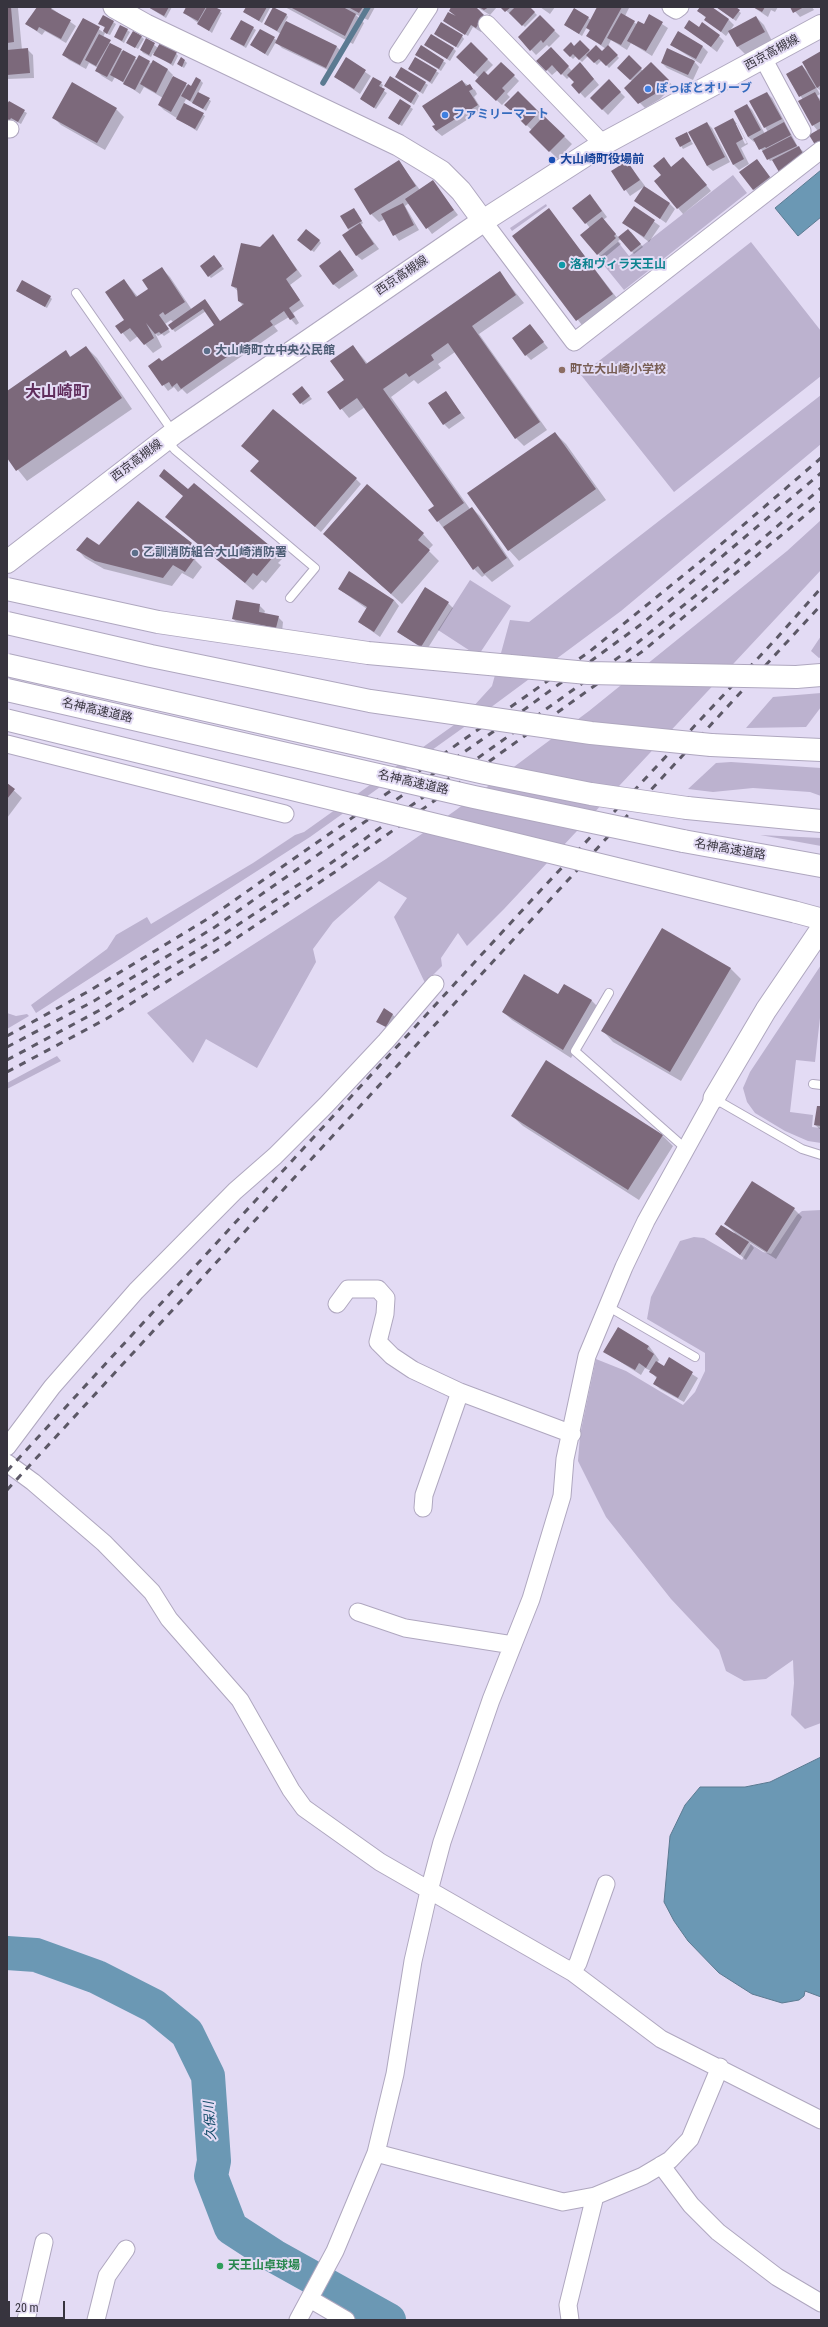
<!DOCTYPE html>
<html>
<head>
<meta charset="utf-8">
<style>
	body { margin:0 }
	#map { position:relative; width:828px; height:2327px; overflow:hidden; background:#e3dbf4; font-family:"Roboto Condensed",sans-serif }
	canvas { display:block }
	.frame { position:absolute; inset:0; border:8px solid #37343e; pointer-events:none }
	.scale { position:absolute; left:8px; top:2301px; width:57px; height:18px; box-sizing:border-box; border:2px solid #37343e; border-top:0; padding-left:5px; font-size:12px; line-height:14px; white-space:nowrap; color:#37343e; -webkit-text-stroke:3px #e3dbf4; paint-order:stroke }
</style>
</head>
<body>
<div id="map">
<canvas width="828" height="2327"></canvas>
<div class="frame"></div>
<div class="scale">20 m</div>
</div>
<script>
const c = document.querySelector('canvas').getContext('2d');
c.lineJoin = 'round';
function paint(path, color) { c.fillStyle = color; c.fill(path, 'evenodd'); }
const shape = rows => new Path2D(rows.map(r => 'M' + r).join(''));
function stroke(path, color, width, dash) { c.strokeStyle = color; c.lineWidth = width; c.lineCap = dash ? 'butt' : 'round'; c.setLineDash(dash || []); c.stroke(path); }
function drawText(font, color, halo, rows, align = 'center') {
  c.font = font + ' "Roboto Condensed","Noto Sans JP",sans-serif'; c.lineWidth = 4; c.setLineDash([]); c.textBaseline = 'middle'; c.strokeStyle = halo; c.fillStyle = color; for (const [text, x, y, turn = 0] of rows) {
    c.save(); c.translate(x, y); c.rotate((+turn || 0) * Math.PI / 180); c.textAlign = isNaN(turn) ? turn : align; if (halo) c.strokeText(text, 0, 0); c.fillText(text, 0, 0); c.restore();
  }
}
paint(shape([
	[733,175,747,193,624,290,598,258,618,242,629,256],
	[546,204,547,206,512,231,510,228],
	[751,242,821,331,821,376,674,492,581,375],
	[821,395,821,444,621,611,467,725,310,837,36,1013,31,1005,107,949,116,935,147,917,151,924,253,863,295,835,304,832,461,720,492,686,510,620,529,622],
	[821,520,821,570,504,909,467,946,458,933,441,958,442,966,425,983,394,917,407,898,379,881,333,922,313,949,316,962,257,1068,206,1039,193,1063,147,1013,386,859,456,810,589,711,787,551],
	[470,580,511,606,478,656,438,630],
	[821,636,821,657,819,658,811,651],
	[821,693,821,707,806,727,746,728,773,697],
	[731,762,821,768,821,796,810,792,753,788,713,792,688,789,716,763],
	[760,835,821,838,821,846,777,838],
	[821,965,821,1009,815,1062,796,1060,790,1112,813,1115,812,1127,821,1128,821,1143,808,1141,785,1131,755,1113,747,1102,743,1088,750,1072],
	[7,1013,16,1016,27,1014,29,1016,7,1029],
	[57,1056,61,1061,7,1089,7,1083],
	[821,1210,821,1723,805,1729,791,1715,794,1683,793,1660,766,1679,744,1681,726,1671,719,1650,671,1599,606,1517,578,1461,580,1435,596,1359,626,1371,683,1405,695,1392,705,1371,705,1353,647,1319,651,1297,680,1241,694,1237,704,1238,742,1260,751,1244,763,1252,771,1254,797,1215,802,1211]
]), '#bcb2cf');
const water = shape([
	[821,170,821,217,798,236,775,208,821,170],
	[821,1757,821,1997,805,1991,804,1996,799,2000,782,2003,752,1994,719,1973,688,1941,674,1921,664,1902,670,1836,685,1805,700,1787,745,1787,770,1782,821,1757]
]);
paint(water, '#6b98b4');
stroke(water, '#5b7a91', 1);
paint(shape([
	[7,7,18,8,22,50,27,49,33,55,34,78,7,79],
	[38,7,50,7,76,26,66,43,45,31,42,35,26,24,29,18,31,19],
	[148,7,172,7,166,18],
	[188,7,212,7,222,13,212,33,187,15],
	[247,7,269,7,270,8,262,23,244,12],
	[285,7,375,7,368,20,355,14,364,23,353,44],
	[452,7,473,7,479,10,488,21,481,32,473,27,468,36,444,21,455,16,450,11],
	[477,7,497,7,490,15],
	[502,7,529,7,537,15,525,27],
	[540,7,555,7,550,14],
	[599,7,628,7,629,8,625,16,638,25,644,25,650,16,668,28,652,56,631,43,627,50,611,40,608,46,619,58,609,68,602,60,597,65,588,56,582,62,576,56,573,59,564,50,574,47,580,42,590,52,602,53,606,49,587,36,590,31,587,27,582,36,565,25,575,9,591,20],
	[701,7,710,7,729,20,734,25,729,32,756,17,764,25,772,41,746,55,738,47,729,32,726,36,705,19,706,18,699,11],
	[716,7,734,7,741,13,736,21],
	[753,7,778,7,775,12,771,10,768,17],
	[791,7,812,7,814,10,800,17],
	[286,14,288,17,285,22,336,46,342,52,332,72,282,48,276,42,268,56,251,45,261,30,278,41,281,34,265,24],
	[540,17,560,36,549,47,547,45,536,55,519,37],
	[83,19,103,32,105,28,100,23,113,22,116,24,110,35,105,33,103,37,112,45,137,60,139,56,152,64,153,62,168,70,173,75,172,77,188,86,191,87,196,79,201,81,203,83,198,93,211,101,206,111,186,99,184,103,205,116,197,131,164,110,159,105,163,98,144,87,140,94,115,77,112,82,102,76,97,71,98,68,89,63,86,69,69,60,64,55],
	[685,27,719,36,724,41,717,52],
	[253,28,256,30,246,48,234,41],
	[127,30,130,32,124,43,115,37],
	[141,36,144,39,138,49,128,43],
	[437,36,462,36,464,39,458,48],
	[147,39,158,48,176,53,178,56,173,66,153,53,151,57,143,53,141,50],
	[471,43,493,65,485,73,488,76,501,63,519,81,507,94,510,97,502,105,476,81,479,78,457,57],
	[671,45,703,47,708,52,701,64],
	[421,47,446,63,441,71,416,55],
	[428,47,453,48,456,51,450,61],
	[551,48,572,71,585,68,599,85,585,98,573,85,576,82,570,76,567,79,558,70,552,75,538,61],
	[821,52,821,91,816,87,820,94,817,96,821,100,821,151,818,131,813,125,803,100,787,74,802,66,808,72],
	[629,57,643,71,651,63,673,86,660,99,645,108,625,88,632,81,618,68],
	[416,58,439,73,432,84,409,69],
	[346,59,371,76,360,94,335,77],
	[692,59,699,67,693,80,667,68,662,63],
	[185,61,187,63,184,68,181,66],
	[396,77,425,83,428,85,423,94],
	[462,81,475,90,477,94,474,97,482,110,442,136,436,131,436,125],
	[609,81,625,97,608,115,591,98],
	[381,83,383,85,381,89,387,93,376,109,361,99],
	[385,86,417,93,419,96,414,105],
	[518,92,572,144,558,159,530,132,532,130,520,119,524,115,521,111,516,115,506,105],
	[767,93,772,98,798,147,804,152,810,163,773,160,770,161,755,141,754,142,748,137,747,105,752,110,765,134,768,132,750,102],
	[7,102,27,113,21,124,13,120,11,125,7,123],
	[410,107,413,109,402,126,392,120],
	[116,109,124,117,105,150,61,125,53,117],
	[733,119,738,125,748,144,741,148,749,164,739,170,733,164],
	[735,124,737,124,747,143,745,144],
	[707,123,712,128,730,162,713,171,707,166,690,132],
	[686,133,693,144,683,149,676,138],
	[757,160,775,183,758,194,753,189],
	[399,162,420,190,432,181,458,215,432,234,409,203,405,206,419,230,399,241,385,219,379,222,371,214],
	[627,162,645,186,630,196,613,172],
	[688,163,711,191,683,214,655,181,662,175,669,164,672,168],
	[595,201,607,217,603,220,619,238,631,232,643,247,634,254,621,239,618,241,621,244,603,259,598,254,590,228,574,208],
	[635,201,670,204,675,209,666,223],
	[634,207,660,226,649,242,624,223],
	[549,210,620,302,585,329,513,236],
	[356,211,363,223,361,225,379,249,362,260,356,255,348,228],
	[273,236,302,276,290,285,304,306,293,313,299,323,296,325,289,317,274,326,278,331,187,394,182,389,178,392,174,387,168,391,149,366,162,362,215,325,206,311,175,332,169,325,173,322,171,320,165,324,170,332,164,336,162,334,158,336,155,333,162,347,153,353,138,336,130,342,117,326,125,321,124,280,138,297,149,289,162,269,170,277,192,310,205,301,220,322,243,306,239,301,238,291,232,286,260,248],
	[319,240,321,243,314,252,301,242],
	[345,257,358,276,339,289,333,284],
	[216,259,224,269,211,278,209,276],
	[499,272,524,303,479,334,547,430,524,446,516,438,455,352,438,364,441,368,418,384,414,380,391,397,470,509,472,508,480,516,514,566,492,582,485,575,482,577,474,569,438,521,435,506,365,407,349,418,328,392,346,380,353,346,368,364],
	[17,291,50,297,52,299,47,308],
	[530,325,548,348,531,360,526,355],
	[86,347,97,358,132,409,27,481,7,456,7,392,66,352,71,357],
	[304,390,312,399,303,405,301,403],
	[445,392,465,418,449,429,444,424],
	[555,433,566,444,606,500,519,561,509,550,469,494],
	[257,476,356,479,361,484,321,532],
	[188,491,274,551,282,559,278,563,281,565,266,583,262,580,253,590,167,517],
	[423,534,433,545,428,550,439,561,402,604,335,544],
	[192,544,200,552,195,560,202,567,193,579,182,573,172,586,104,569,85,558,78,550,100,546],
	[339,589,394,600,399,606,380,637,359,622,367,609],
	[448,603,453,608,426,651,398,632],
	[259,605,265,611,264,614,278,617,283,622,282,632,239,624,233,619],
	[7,784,22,798,7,818],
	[730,968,741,979,681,1081,613,1042,603,1031],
	[564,985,592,1001,600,1009,571,1058,512,1020,503,1012,558,995],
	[392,1014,395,1017,388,1028,380,1024],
	[821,1107,821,1130,815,1125],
	[512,1116,662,1135,673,1146,639,1200,523,1126],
	[794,1209,802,1217,776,1259,749,1242,754,1248,746,1260,716,1234,735,1233,725,1224],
	[649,1346,659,1360,657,1363,664,1367,669,1359,698,1378,684,1402,660,1389,655,1384,657,1379,651,1371,645,1368,641,1375,605,1352]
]), '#0003');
stroke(shape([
	[323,83,368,7]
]), '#5b7a91', 5.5);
stroke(shape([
	[7,1953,36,1955,97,1977,154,2006,187,2033,208,2076,214,2161,211,2176,231,2228,274,2256,389,2320]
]), '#6b98b4', 34);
paint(shape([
	[7,7,11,7,14,42,7,43],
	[37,7,52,7,51,9,71,20,61,39,39,27,37,31,25,24],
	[148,7,169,7,164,16],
	[186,7,206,7,198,21,183,13],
	[207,7,215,7,221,10,209,31,197,24],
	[246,7,267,7,259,21,243,12],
	[273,7,287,14,277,31,264,24],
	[290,7,343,7,356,14,345,36],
	[348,7,363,7,359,13],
	[451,7,476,7,484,15,476,28,471,25,465,35,443,21,448,12,456,16,449,11],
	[479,7,489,7,484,10],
	[500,7,511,7,505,12],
	[515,7,530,7,535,12,522,26,509,13],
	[597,7,622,7,601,45,586,36,590,30,586,28],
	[700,7,712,7,729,19,721,32,704,20,706,17,697,11],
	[716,7,736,7,740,10,733,19],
	[753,7,765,7,762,12],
	[790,7,804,7,793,13],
	[574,8,589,17,579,34,564,25],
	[621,13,635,21,621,45,607,38],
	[649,14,663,22,646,51,627,41,638,21,644,24],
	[103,15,114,21,107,34,103,31,105,27,98,24],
	[540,15,555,30,543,43,541,40,530,51,518,37],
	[756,16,765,32,737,47,728,31],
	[83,18,100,27,80,65,62,55],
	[241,20,254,27,244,46,230,39],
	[689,20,699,27,702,22,720,35,711,47,684,28],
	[286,21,337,46,326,68,275,43],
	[441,22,463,35,456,47,434,34],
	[120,25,128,29,122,41,114,37],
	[260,29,275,37,265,54,250,45],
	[133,31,142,36,135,48,126,43],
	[678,31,703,46,696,59,670,45],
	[99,34,111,40,96,66,85,60],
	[431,34,454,48,447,59,424,45],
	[146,38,155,43,149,55,140,50],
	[580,40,590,50,579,60,573,54,570,57,563,50,571,42,574,46],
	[471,42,488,59,474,74,456,57],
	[110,43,122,49,107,77,95,71],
	[160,43,177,52,171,64,153,55],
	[421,45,444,60,439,69,415,55],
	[596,45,602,51,608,45,618,55,606,66,599,59,594,63,586,55],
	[551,47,569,66,561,75,552,65,546,71,536,61],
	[28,48,30,73,7,75,7,50],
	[667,48,695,61,688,75,661,63],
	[123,50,136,57,123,82,110,75],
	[821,51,821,85,817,88,802,62],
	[139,55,150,61,135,90,123,84],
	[629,55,642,68,630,80,617,68],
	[181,57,185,60,182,67,177,64],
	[346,57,366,70,354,89,334,77],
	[415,57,437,70,430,82,408,69],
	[153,60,168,69,156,93,140,84],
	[501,62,515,75,502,88,505,91,496,101,475,81,484,71,488,75],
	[580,62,594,79,579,94,571,85,574,82,567,75],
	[651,62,669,80,655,94,638,104,624,88],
	[802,65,816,88,799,97,786,74],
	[401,67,426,82,420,92,395,77],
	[173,76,187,83,171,112,158,105],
	[390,76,417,93,411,103,384,86],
	[196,77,201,80,190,101,181,96,188,84,191,86],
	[373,77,382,82,379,86,385,89,374,108,360,99],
	[609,79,621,92,602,110,590,98],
	[462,80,466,86,470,84,473,89,469,91,478,105,436,131,432,126,435,125,422,106],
	[72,82,117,108,97,143,52,118],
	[518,91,539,112,526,126,519,119,523,115,515,107,511,111,504,105],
	[198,92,210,98,203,109,192,103],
	[767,92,782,119,764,128,749,101],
	[815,92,821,103,821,121,812,126,798,101],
	[400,99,411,106,399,125,388,118],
	[9,101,25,110,18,122,11,118,7,125,7,104],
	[184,103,204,113,195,129,176,119],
	[747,104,761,130,748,137,734,111],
	[544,116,565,136,549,152,529,132],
	[733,118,743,139,736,143,744,159,733,165,714,128],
	[707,122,725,157,707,166,688,132],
	[784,122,791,135,766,148,765,147,759,150,753,139],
	[821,128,821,146,817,148,809,135],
	[687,132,691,141,680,147,675,138],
	[791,136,797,146,767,160,762,151],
	[799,146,805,158,779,172,772,160],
	[664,157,671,167,683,157,707,185,677,209,654,181,661,175,653,166],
	[757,159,770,177,753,190,739,172],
	[399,160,416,186,370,215,354,189],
	[627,161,640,180,624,191,611,171],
	[433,180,454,210,426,229,405,199],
	[644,186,670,203,660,219,634,201],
	[590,194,602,211,585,224,572,208],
	[403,203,414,225,393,236,381,214],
	[634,206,655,220,644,237,622,223],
	[354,208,362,221,348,229,340,216],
	[549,208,613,294,576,321,512,236],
	[602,217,616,234,614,236,616,238,597,255,580,235],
	[360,223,374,244,356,256,342,235],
	[306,229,320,240,311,251,297,240],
	[628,229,641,244,631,252,618,237],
	[273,234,297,270,286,279,300,300,289,308,295,317,290,320,284,311,270,321,273,325,181,389,177,383,172,387,169,382,162,386,148,366,159,358,162,361,214,325,203,309,172,330,168,325,205,299,220,321,244,304,238,301,237,288,231,286,241,243,260,247],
	[340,250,354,270,333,285,319,266],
	[214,255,222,266,208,277,200,266],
	[162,267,185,302,165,315,163,312,159,315,169,329,161,334,159,332,155,334,146,323,154,338,144,345,130,328,121,334,115,326,124,320,105,292,124,279,136,297,148,289,142,280],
	[500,271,516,295,472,326,540,422,515,439,448,343,431,355,434,360,409,377,406,373,383,389,464,503,437,522,428,510,434,506,357,398,340,410,327,392,344,380,330,361,353,345,366,364],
	[22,280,51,296,45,307,16,291],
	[530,324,544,342,525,356,512,338],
	[86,346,122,398,16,471,7,458,7,391,66,350,70,357],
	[302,386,310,396,300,404,292,394],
	[446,391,461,413,443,425,428,403],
	[273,409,357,478,315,527,250,471,259,461,241,446],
	[555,432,596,489,508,551,467,493],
	[164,469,188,489,194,483,275,550,271,554,274,556,257,576,253,573,245,583,165,517,183,496,159,476],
	[367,484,424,533,418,540,430,550,391,594,323,534],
	[138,501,192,543,187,553,195,558,185,572,173,565,163,578,95,561,76,550,87,537,99,545],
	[472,507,507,558,484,574,478,566,473,570,443,527],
	[349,571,394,600,374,632,358,622,367,607,338,589],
	[425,587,449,602,421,647,397,632],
	[236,600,260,604,259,612,279,616,276,628,232,619],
	[7,783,15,789,7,799],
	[662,928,731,968,670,1072,601,1031],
	[524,974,558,994,564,984,592,1000,563,1050,502,1012],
	[384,1008,393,1014,386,1027,376,1022],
	[546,1060,663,1135,628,1190,511,1116],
	[817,1106,821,1106,821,1126,814,1125],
	[752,1181,795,1208,767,1252,724,1224],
	[721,1225,749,1242,740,1255,715,1234],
	[618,1327,649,1346,647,1349,654,1354,646,1368,639,1363,635,1370,603,1352],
	[669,1357,693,1372,678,1398,653,1384,657,1377,649,1372,656,1361,664,1366]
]), '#7c697b');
const service = shape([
	[76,293,173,432],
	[167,440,175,450,315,568,290,598],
	[609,993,575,1051,685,1148],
	[813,1084,821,1085],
	[715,1099,802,1149,821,1155],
	[607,1306,695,1357]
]);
const minor = shape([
	[671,7,676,10,680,7],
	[487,24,603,144],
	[398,54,429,7],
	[763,58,802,131],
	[7,129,10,129],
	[483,221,574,342,821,150],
	[7,744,285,814],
	[337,1304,348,1289,378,1289,386,1298,385,1314,378,1342,392,1356,413,1370,460,1392,572,1434],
	[7,1447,52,1387,136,1291,235,1191,275,1156,326,1105,386,1041,435,984],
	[7,1463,33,1482,104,1543,152,1592,169,1619,240,1700,291,1790,304,1808,380,1862,572,1972,661,2039,821,2120],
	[423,1508,424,1495,460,1392],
	[358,1612,405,1628,513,1645],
	[572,1972,578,1963,606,1884],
	[376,2153,563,2202,595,2196,643,2176,670,2160,690,2139,720,2067],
	[661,2165,691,2205,718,2232,777,2277,821,2303],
	[310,2299,346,2320],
	[26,2320,44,2242],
	[96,2320,107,2276,126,2249],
	[298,2320,335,2251,376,2153,395,2074,413,1961,429,1891,442,1842,491,1700,531,1599,562,1496,565,1459,587,1356,624,1267,646,1221,714,1098],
	[570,2320,568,2305,595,2196]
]);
const tertiary = shape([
	[114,7,146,25,398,145,441,171,461,191,483,221],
	[795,912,821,919],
	[714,1098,766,1010,821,929]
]);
const primary = shape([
	[7,562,174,433,483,221,603,144,821,26]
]);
const motorway = shape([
	[796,677,821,675],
	[711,745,821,750],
	[687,808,821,821],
	[683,841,821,866]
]);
stroke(service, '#afa7bf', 10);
stroke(minor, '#afa7bf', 19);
stroke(tertiary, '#afa7bf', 23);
stroke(primary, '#afa7bf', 24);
stroke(motorway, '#afa7bf', 24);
stroke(service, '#fff', 8);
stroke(minor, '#fff', 17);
stroke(tertiary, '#fff', 21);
stroke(primary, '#fff', 22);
stroke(motorway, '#fff', 22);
stroke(shape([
	[7,1036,89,991,209,918,589,652,712,552,821,458],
	[7,1047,94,1001,215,927,514,717,643,623,821,473],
	[7,1060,100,1010,221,936,331,863,626,652,727,570,821,488],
	[7,1072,106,1019,226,945,335,872,643,651,821,502],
	[7,1471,540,891,775,640,821,588],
	[7,1490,821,605]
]), '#5c5866', 3, [7, 7]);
const tertiaryBridge = shape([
	[7,720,795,912]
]);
const motorwayBridge = shape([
	[7,589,158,622,368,653,588,673,796,677],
	[7,623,151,656,370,701,591,733,711,745],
	[7,665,485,773,591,794,687,808],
	[7,690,474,797,683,841]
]);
stroke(tertiaryBridge, '#afa7bf', 23, []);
stroke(motorwayBridge, '#afa7bf', 24, []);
stroke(tertiaryBridge, '#fff', 21);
stroke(motorwayBridge, '#fff', 22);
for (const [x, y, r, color] of [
	[648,89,4,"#3f7fe0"],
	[445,115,4,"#3f7fe0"],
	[552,160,4,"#1a4fb4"],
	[562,265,4,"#0f9aa8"],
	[207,351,4,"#5c6f8a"],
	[562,370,4,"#8d6e63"],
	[135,553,4,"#5c6f8a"],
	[220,2266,4,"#2e9e5b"]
]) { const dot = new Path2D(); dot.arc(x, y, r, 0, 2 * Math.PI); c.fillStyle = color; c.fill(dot); stroke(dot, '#e3dbf4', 1.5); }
drawText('12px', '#37343e', '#e3dbf4', [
	["西京高槻線",772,53,-29],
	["西京高槻線",402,276,-34],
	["西京高槻線",137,461,-37],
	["名神高速道路",97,711,13],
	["名神高速道路",413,783,13],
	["名神高速道路",730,850,10]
]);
drawText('bold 12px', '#366cbe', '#e3dbf4', [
	["ぽっぽとオリーブ",656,89],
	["ファミリーマート",453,115]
], 'left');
drawText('bold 12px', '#164399', '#e3dbf4', [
	["大山崎町役場前",560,160]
], 'left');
drawText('bold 12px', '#0d838f', '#e3dbf4', [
	["洛和ヴィラ天王山",570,265]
], 'left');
drawText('bold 12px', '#4e5e75', '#e3dbf4', [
	["大山崎町立中央公民館",215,351],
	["乙訓消防組合大山崎消防署",143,553]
], 'left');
drawText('bold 12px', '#785e54', '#e3dbf4', [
	["町立大山崎小学校",570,370]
], 'left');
drawText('bold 12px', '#27864d', '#e3dbf4', [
	["天王山卓球場",228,2266]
], 'left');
drawText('italic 13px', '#134c6a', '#e3dbf4', [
	["久保川",211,2121,-94]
]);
drawText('bold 16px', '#602d5c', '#e3dbf4', [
	["大山崎町",57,393]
]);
</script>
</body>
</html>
